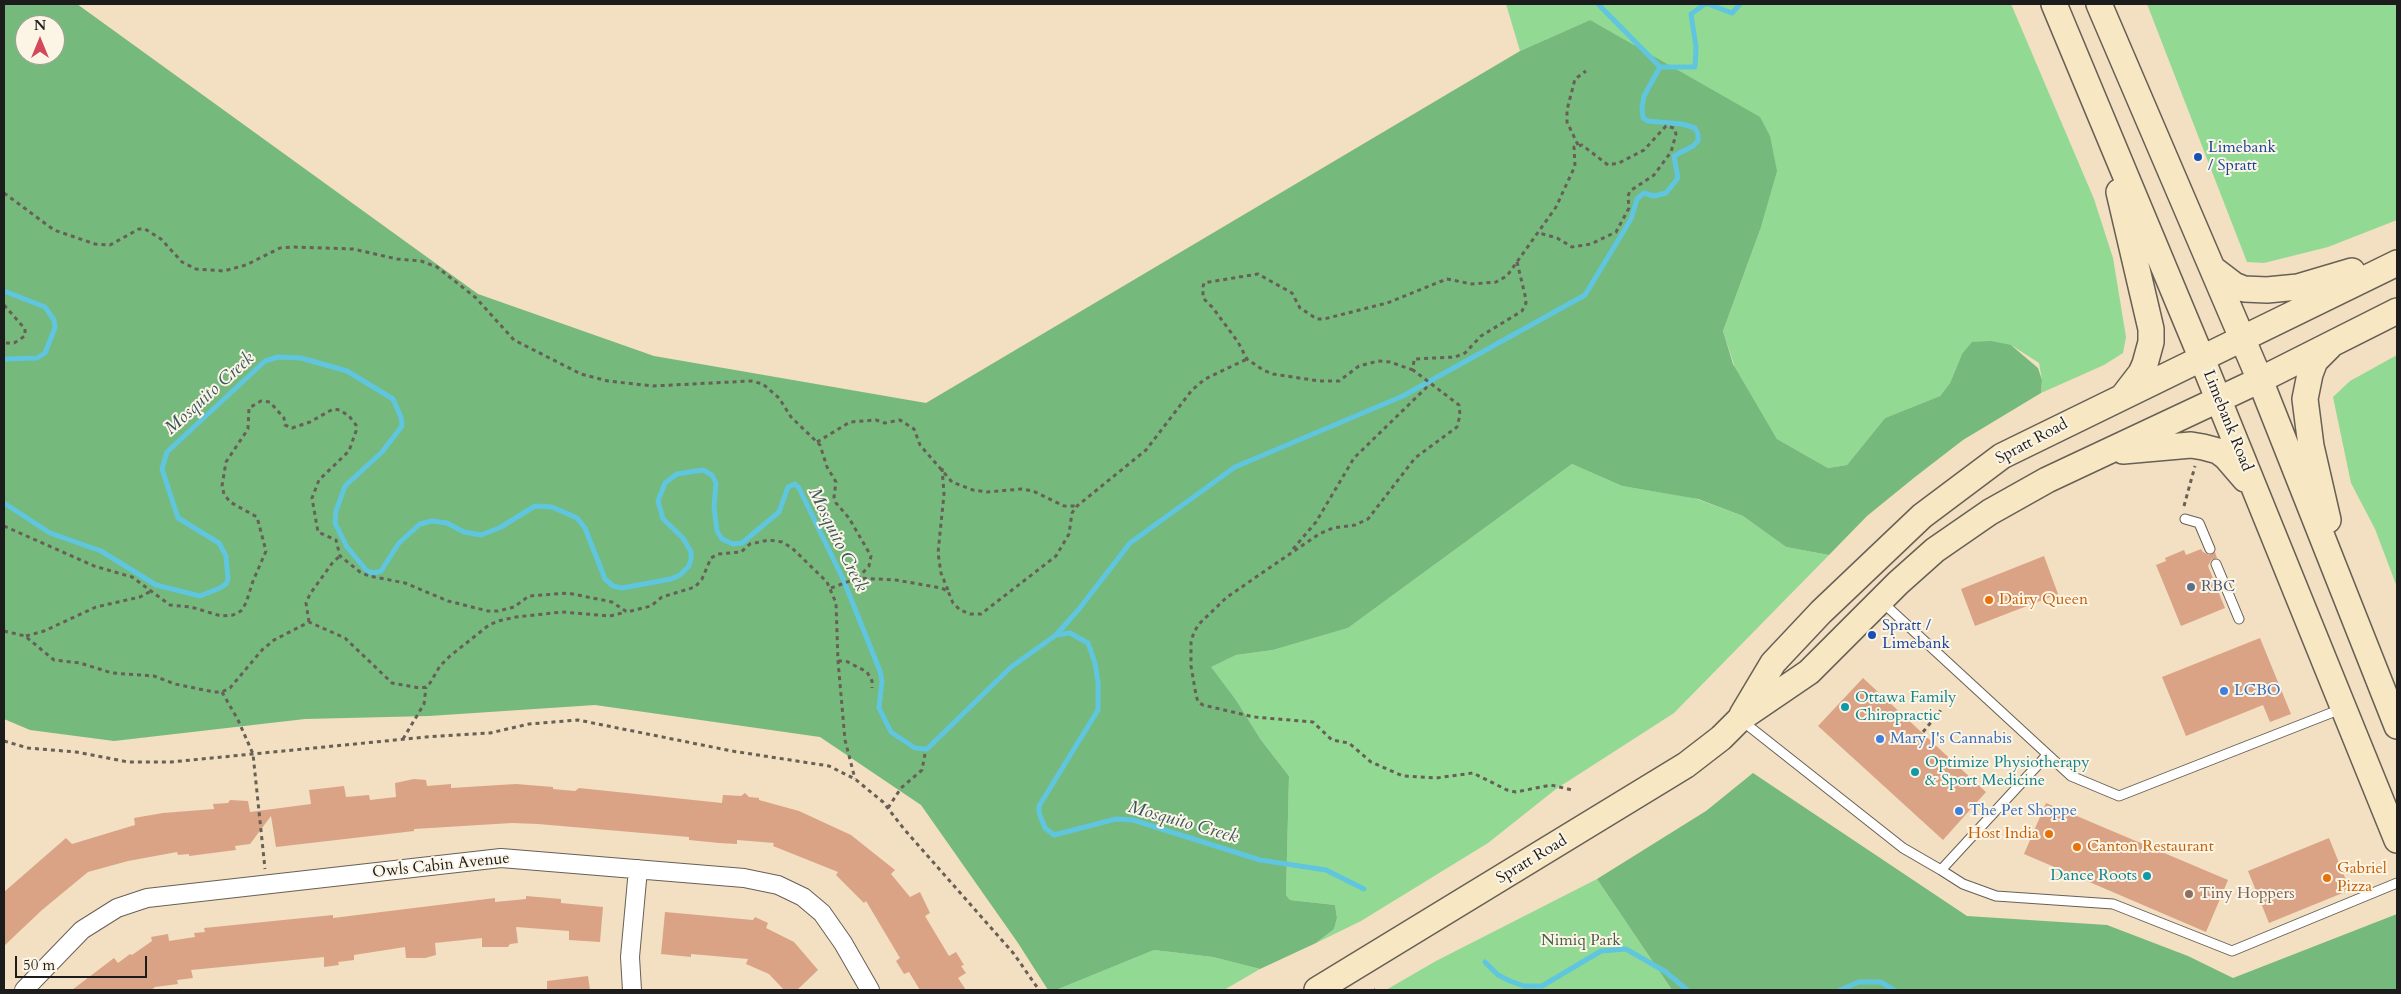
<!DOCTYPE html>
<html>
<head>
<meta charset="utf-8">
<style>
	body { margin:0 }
	#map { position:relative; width:2401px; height:994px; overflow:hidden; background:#f3dfc1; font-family:Cardo,serif }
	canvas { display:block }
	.frame { position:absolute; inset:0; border:5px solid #1c1c1c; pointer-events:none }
	.north { position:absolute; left:15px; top:15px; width:50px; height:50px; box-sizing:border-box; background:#fcf5e5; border:1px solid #a29e95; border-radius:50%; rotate:0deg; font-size:14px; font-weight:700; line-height:20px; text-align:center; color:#1c1c1c }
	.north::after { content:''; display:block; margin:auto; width:18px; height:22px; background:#d1495b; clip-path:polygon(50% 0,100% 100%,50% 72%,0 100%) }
	.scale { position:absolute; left:15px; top:956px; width:132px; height:22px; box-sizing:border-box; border:2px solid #1c1c1c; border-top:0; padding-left:6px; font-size:15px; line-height:18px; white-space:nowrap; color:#1c1c1c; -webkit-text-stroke:4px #fcf5e5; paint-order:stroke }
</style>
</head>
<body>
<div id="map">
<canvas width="2401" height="994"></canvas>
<div class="frame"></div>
<div class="north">N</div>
<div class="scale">50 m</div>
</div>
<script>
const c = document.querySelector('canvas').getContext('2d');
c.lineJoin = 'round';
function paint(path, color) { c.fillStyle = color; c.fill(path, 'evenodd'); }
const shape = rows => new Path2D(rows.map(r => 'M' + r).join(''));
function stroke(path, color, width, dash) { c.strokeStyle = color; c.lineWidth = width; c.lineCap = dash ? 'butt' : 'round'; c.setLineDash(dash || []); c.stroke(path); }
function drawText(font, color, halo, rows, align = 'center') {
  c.font = font + ' Cardo,serif'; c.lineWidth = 4; c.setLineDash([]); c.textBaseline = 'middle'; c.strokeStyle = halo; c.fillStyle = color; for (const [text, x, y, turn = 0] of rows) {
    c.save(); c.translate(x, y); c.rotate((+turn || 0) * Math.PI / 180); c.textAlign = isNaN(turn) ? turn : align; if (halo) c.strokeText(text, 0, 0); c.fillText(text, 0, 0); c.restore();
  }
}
paint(shape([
	[1506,4,2011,4,2094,199,2113,258,2126,337,2123,353,2104,365,2041,393,2042,380,2039,363,2011,345,1962,354,1950,383,1940,396,1885,418,1847,465,1828,468,1777,439,1735,368,1723,331,1760,230,1590,20,1520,51],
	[2147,4,2397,4,2397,220,2328,247,2264,263,2247,262],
	[2397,355,2397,587,2375,529,2351,483,2333,397,2350,381],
	[1572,464,1622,486,1694,498,1743,516,1786,547,1829,555,1674,713,1556,789,1488,843,1361,921,1316,943,1334,929,1337,918,1335,905,1290,900,1286,895,1289,776,1261,740,1236,700,1210,667,1236,655,1273,650,1348,628],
	[1597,879,1672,990,1386,990,1436,961],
	[1154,950,1213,957,1260,969,1224,990,1056,990]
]), '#92d993');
paint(shape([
	[4,4,77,4,478,294,654,356,926,403,1520,51,1590,20,1760,117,1770,136,1777,171,1760,230,1723,331,1733,364,1777,439,1828,468,1847,465,1885,418,1940,396,1950,383,1962,354,1972,342,1991,341,2011,345,2038,368,2042,380,2041,393,1963,440,1915,477,1867,516,1829,555,1786,547,1743,516,1698,499,1622,486,1572,464,1348,628,1273,650,1236,655,1211,667,1236,700,1261,740,1289,776,1286,895,1290,900,1335,905,1337,918,1334,929,1316,943,1260,969,1213,957,1154,950,1056,990,1048,990,1018,943,921,805,820,737,595,705,429,716,305,719,114,741,30,730,4,719],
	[25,25,55,25,55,55,25,55],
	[1753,773,1967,916,2107,925,2188,956,2233,978,2397,914,2397,990,1672,990,1597,879,1706,811]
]), '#75b97d');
stroke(shape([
	[1598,4,1660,67],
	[1708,4,1732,13,1740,4],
	[4,291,45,307,54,320,55,328,45,353,37,358,4,359],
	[4,503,50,533,101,551,156,585,200,596,220,588,226,584,228,579,226,556,219,543,178,518,162,469,167,452,265,361,278,357,301,358,347,371,393,399,401,417,402,426,382,452,345,486,336,511,335,523,347,547,367,571,374,573,381,571,399,543,420,524,432,521,447,523,464,532,481,535,501,527,535,506,552,507,577,518,585,528,605,579,613,586,622,588,671,579,680,575,689,566,691,559,691,552,683,538,663,519,658,501,665,483,677,474,703,470,712,475,716,483,714,507,717,531,722,539,733,544,742,543,779,512,788,487,795,484,799,488,843,579,880,671,882,681,879,708,891,732,915,748,927,749,1011,667,1056,635,1070,633,1088,643,1095,663,1098,682,1098,710,1039,806,1039,813,1045,828,1054,835,1116,819,1133,820,1260,860,1326,870,1364,889],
	[1056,635,1079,609,1130,543,1235,467,1403,396,1585,295,1631,219,1637,199,1644,193,1654,196,1666,193,1678,178,1674,156,1693,146,1698,141,1698,134,1695,128,1682,124,1648,121,1643,118,1642,107,1644,96,1660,67,1695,67,1696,47,1691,14,1705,4],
	[1485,962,1498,975,1510,981,1524,986,1542,986,1601,951,1626,949,1666,972,1687,990],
	[1840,990,1859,982,1881,982,1894,990]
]), '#60c5de', 5);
paint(shape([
	[2201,549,2203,552,2209,555,2215,552,2217,558,2211,560,2208,566,2225,608,2181,626,2156,565,2166,561,2165,558,2184,550,2186,555],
	[2044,556,2058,594,1975,626,1961,589],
	[2260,638,2291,714,2270,722,2263,705,2186,736,2162,677],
	[1863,678,1986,792,1943,840,1818,726],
	[414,779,426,780,427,786,451,784,451,788,516,784,553,787,553,789,575,791,579,788,722,803,723,795,741,796,745,793,749,797,759,798,759,800,799,811,851,835,895,870,891,874,910,897,920,892,930,913,925,916,949,956,956,952,964,965,961,966,966,973,958,978,966,990,920,990,909,972,904,974,896,961,900,958,866,901,864,903,836,875,838,872,773,846,774,843,737,840,737,844,719,843,689,840,689,837,538,824,512,823,414,829,414,831,276,847,271,816,250,844,235,846,236,850,189,856,189,854,178,855,177,852,128,861,88,872,42,910,4,946,4,892,66,838,72,844,135,825,134,818,163,813,214,809,213,804,228,803,230,800,248,801,250,812,311,804,309,790,344,786,346,797,369,795,370,800,396,797,395,783],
	[2046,803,2228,880,2206,932,2024,854],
	[2329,838,2350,890,2269,923,2248,871],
	[526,896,561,899,561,903,603,907,600,942,569,940,569,931,516,927,518,943,510,944,508,947,482,947,482,938,435,943,436,955,425,958,406,958,405,947,354,955,354,960,338,962,339,965,324,967,324,957,191,970,193,978,177,980,178,984,155,987,151,990,72,990,114,958,118,963,130,954,132,955,152,941,151,937,168,934,169,941,195,937,194,933,205,932,204,928,333,915,333,918,495,898,495,902,526,899],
	[665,912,753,920,755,917,768,923,766,928,794,942,818,970,797,990,784,990,769,974,746,964,748,959,691,954,691,957,661,954],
	[588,976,590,990,547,990,547,981]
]), '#daa386');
const lane = shape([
	[2185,519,2199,523,2210,549],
	[2216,564,2239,619],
	[1881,601,2071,776,2119,796,2341,709],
	[1741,720,1903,848,1941,870,2047,755],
	[1941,870,1963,884,1996,896,2113,904,2232,951,2397,883]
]);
const street = shape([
	[24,990,82,930,117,908,147,898,501,858,744,878,778,885,803,897,822,913,843,943,870,990],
	[632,990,630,957,638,869]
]);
const secondary = shape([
	[2054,4,2202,359,2397,840],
	[2099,4,2260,380,2397,726],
	[2119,192,2151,329,2151,342,2145,364,2141,373,2124,395],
	[2213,269,2234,285,2244,289,2267,290,2298,287,2352,271],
	[2123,451,2191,445,2203,447,2218,451,2226,457,2245,479],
	[2328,520,2311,446,2305,399,2310,374,2315,361,2329,347],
	[1742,715,1773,663,1821,612,1922,516,2002,456,2397,263],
	[1317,990,1686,765,1721,738,1740,719,1809,672,1898,583,1935,550,1990,512,2047,480,2260,380,2397,311]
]);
stroke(lane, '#676056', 11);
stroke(street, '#676056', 20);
stroke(secondary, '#676056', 28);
stroke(shape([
	[1578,145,1567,122,1567,110,1575,79,1586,71],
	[4,193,54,230,95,244,110,245,139,229,145,229,161,239,182,262,196,269,224,271,246,265,280,248,294,247,353,249,397,259,421,261,437,267,476,298,514,340,581,374,608,381,653,386,751,381,763,384,779,398,791,417,820,445,827,467,836,482,834,497,836,503,849,518,871,556,869,566,858,578,896,580,941,588,948,591,953,603,960,610,970,614,981,614,1056,556,1069,534,1072,513,1077,506,1146,450,1192,390,1205,379,1247,359],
	[1517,262,1525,295,1526,303,1522,311,1481,336,1465,353,1455,357,1414,359,1413,370,1459,405,1460,415,1457,427,1415,458,1368,519,1355,525,1333,528,1319,534,1227,597,1199,624,1194,632,1191,642,1191,666,1196,695,1198,702,1203,705,1254,717,1313,722,1332,740,1349,743,1371,762,1403,776,1436,778,1473,773,1507,790,1516,792,1551,785,1572,790],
	[4,305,25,329,25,336,14,343,4,343],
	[1413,370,1390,362,1378,361,1359,366,1339,381,1319,381,1273,374,1263,370,1247,359,1238,342,1213,308,1203,298,1203,287,1204,283,1209,282,1258,274,1292,293,1300,308,1317,319,1324,319,1387,303,1447,279,1472,284,1496,282,1507,276,1556,207,1575,166,1574,147,1582,145,1608,165,1619,163,1644,150,1666,126,1674,128,1676,134,1671,152,1654,175,1630,191,1628,196,1629,208,1616,232,1591,244,1572,247,1557,238,1539,233],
	[817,442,850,422,876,420,885,423,900,420,914,429,920,445,952,482,973,490,987,492,1022,489,1033,491,1064,506,1076,506],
	[942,468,944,494,938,553,941,573,948,590],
	[2184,506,2195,466],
	[4,526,94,566,132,577,170,605,191,607,221,616,233,615,241,611,246,603,253,581,266,551,257,517,230,502,224,494,222,486,226,462,248,429,249,408,261,401,270,402,284,418,285,425,292,428,310,422,333,409,340,410,349,416,356,425,356,431,349,451,319,480,312,498,318,532,336,540,340,556,360,572,369,576,405,583,448,601,488,611,498,611,514,607,529,596,568,593,612,602,627,612,651,606,662,597,695,587,702,579,711,558,718,554,741,552,750,544,769,540,782,542,792,548,827,582,836,603,838,661,845,740,855,779],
	[1293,549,1316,522,1354,458,1430,384],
	[831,588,858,578],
	[309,622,306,603,310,594,333,562,340,556],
	[4,631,25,636,54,660,80,663,112,673,154,676,175,684,214,692,222,692,230,688,262,650,274,640,309,622,345,638,392,683,420,688,426,687,430,683,440,666,450,656,489,625,498,621,516,617,562,612,610,616,626,612],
	[26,636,44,631,96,607,140,597,153,590],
	[838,661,846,661,867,672,872,681,872,688],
	[222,692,238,720,253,754,265,869],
	[1923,732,1941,710],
	[403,739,424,704,426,687],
	[4,741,28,748,76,752,128,762,171,762,426,737,490,733,529,724,578,720,732,751,829,766,855,779,883,802,904,829,1014,954,1039,990],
	[888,808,901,788,922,770,925,754],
	[1374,990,1375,990]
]), '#676056', 3, [4, 4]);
stroke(lane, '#fff', 9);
stroke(street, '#fff', 18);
stroke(secondary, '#f7e8c3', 25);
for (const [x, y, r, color] of [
	[2198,157,5,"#1a4fb4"],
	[2191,587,5,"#5c6f8a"],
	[1989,600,5,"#e8710a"],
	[1872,635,5,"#1a4fb4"],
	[2224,691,5,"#3f7fe0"],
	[1845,707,5,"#0f9aa8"],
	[1880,739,5,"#3f7fe0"],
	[1915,772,5,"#0f9aa8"],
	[1959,811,5,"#3f7fe0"],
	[2049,834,5,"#e8710a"],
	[2077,847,5,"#e8710a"],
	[2147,876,5,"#0f9aa8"],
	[2327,878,5,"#e8710a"],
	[2189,894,5,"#8d6e63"]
]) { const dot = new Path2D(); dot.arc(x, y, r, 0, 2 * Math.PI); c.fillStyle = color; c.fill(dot); stroke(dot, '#fcf5e5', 2); }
drawText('16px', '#164399', '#fcf5e5', [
	["Limebank",2208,148],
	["/ Spratt",2208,166],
	["Spratt /",1882,626],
	["Limebank",1882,644]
], 'left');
drawText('16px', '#1c1c1c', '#fcf5e5', [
	["Limebank Road",2227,421,68],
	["Spratt Road",2032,442,-28],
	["Spratt Road",1532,860,-31],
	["Owls Cabin Avenue",441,866,-6]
]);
drawText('16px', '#4e5e75', '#fcf5e5', [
	["RBC",2201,587]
], 'left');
drawText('16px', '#c56008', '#fcf5e5', [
	["Dairy Queen",1999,600],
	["Host India",2039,834,"right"],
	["Canton Restaurant",2087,847],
	["Gabriel",2337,869],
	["Pizza",2337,887]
], 'left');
drawText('16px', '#366cbe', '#fcf5e5', [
	["LCBO",2234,691],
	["Mary J's Cannabis",1890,739],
	["The Pet Shoppe",1969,811]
], 'left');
drawText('16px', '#0d838f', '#fcf5e5', [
	["Ottawa Family",1855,698],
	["Chiropractic",1855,716],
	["Optimize Physiotherapy",1925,763],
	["& Sport Medicine",1925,781],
	["Dance Roots",2137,876,"right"]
], 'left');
drawText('16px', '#785e54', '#fcf5e5', [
	["Tiny Hoppers",2199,894]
], 'left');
drawText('16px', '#455e46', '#fcf5e5', [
	["Nimiq Park",1581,941]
]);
drawText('italic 18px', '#345760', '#fcf5e5', [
	["Mosquito Creek",210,394,-42],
	["Mosquito Creek",837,540,64],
	["Mosquito Creek",1183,823,16]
]);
</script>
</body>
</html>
